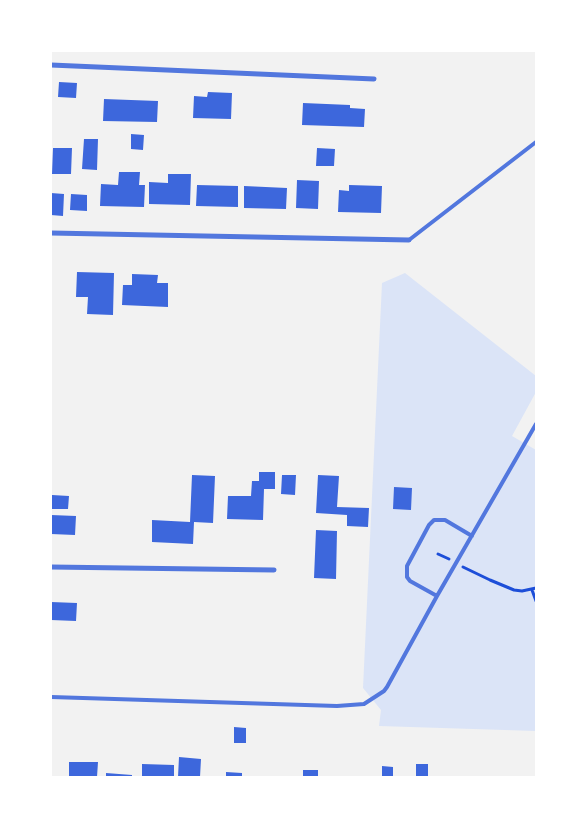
<!DOCTYPE html>
<html>
<head>
<meta charset="utf-8">
<style>
	body { margin:0 }
	#map { position:relative; width:587px; height:828px; overflow:hidden; background:#f2f2f2; font-family:Manrope,sans-serif }
	canvas { display:block }
	.frame { position:absolute; inset:0; border:52px solid #fff; pointer-events:none }
</style>
</head>
<body>
<div id="map">
<canvas width="587" height="828"></canvas>
<div class="frame"></div>
</div>
<script>
const c = document.querySelector('canvas').getContext('2d');
c.lineJoin = 'round';
function paint(path, color) { c.fillStyle = color; c.fill(path, 'evenodd'); }
const shape = rows => new Path2D(rows.map(r => 'M' + r).join(''));
function stroke(path, color, width, dash) { c.strokeStyle = color; c.lineWidth = width; c.lineCap = dash ? 'butt' : 'round'; c.setLineDash(dash || []); c.stroke(path); }
paint(shape([
	[405,273,536,376,536,392,512,436,536,450,536,731,379,726,381,710,363,688,382,283]
]), '#dbe4f7');
paint(shape([
	[59,82,77,83,76,98,58,97],
	[208,92,232,93,231,119,193,118,194,96,207,97],
	[104,99,158,101,157,122,103,121],
	[303,103,350,105,350,108,365,109,364,127,302,125],
	[131,134,144,135,143,150,131,149],
	[84,139,98,139,97,170,82,169],
	[53,148,72,148,71,174,52,174],
	[317,148,335,149,334,166,316,166],
	[119,172,140,172,139,185,145,185,144,207,100,206,101,184,118,185],
	[168,174,191,174,190,205,149,204,149,182,168,183],
	[297,180,319,181,318,209,296,208],
	[197,185,238,186,238,207,196,206],
	[349,185,382,186,381,213,338,212,339,190,349,191],
	[244,186,287,188,286,209,244,208],
	[51,193,64,194,63,216,51,215],
	[71,194,87,195,87,211,70,210],
	[77,272,114,273,113,315,87,314,88,297,76,297],
	[132,274,158,275,157,283,168,283,168,307,122,305,123,285,132,285],
	[259,472,275,472,275,489,264,489,263,520,227,519,228,496,251,496,252,481,259,481],
	[192,475,215,476,213,523,194,522,193,544,152,542,152,520,190,522],
	[282,475,296,475,295,495,281,494],
	[318,475,339,476,337,507,369,508,368,527,347,526,347,515,316,513],
	[394,487,412,488,411,510,393,509],
	[52,495,69,496,68,509,52,509],
	[51,515,76,516,75,535,51,534],
	[316,530,337,531,336,579,314,578],
	[51,602,77,603,76,621,51,620],
	[234,727,246,728,246,743,234,743],
	[179,757,201,759,200,777,178,777],
	[69,762,98,762,97,777,69,777],
	[142,764,174,765,174,777,142,777],
	[416,764,428,764,428,777,416,777],
	[382,766,393,767,393,777,382,777],
	[303,770,318,770,318,777,303,777],
	[226,772,242,773,242,777,226,777],
	[106,773,132,775,132,777,106,777]
]), '#3d67dc');
stroke(shape([
	[438,554,449,559],
	[463,567,490,580,514,590,522,591,536,588],
	[532,590,536,601]
]), '#1d4ed8', 3);
stroke(shape([
	[409,240,536,142],
	[437,596,410,581,407,577,407,566,429,525,434,520,445,520,472,536],
	[51,697,337,706,364,704,384,691,387,687,437,596,536,424]
]), '#5277de', 4);
stroke(shape([
	[51,65,374,79],
	[51,233,409,240],
	[51,567,274,570]
]), '#5277de', 5);
</script>
</body>
</html>
